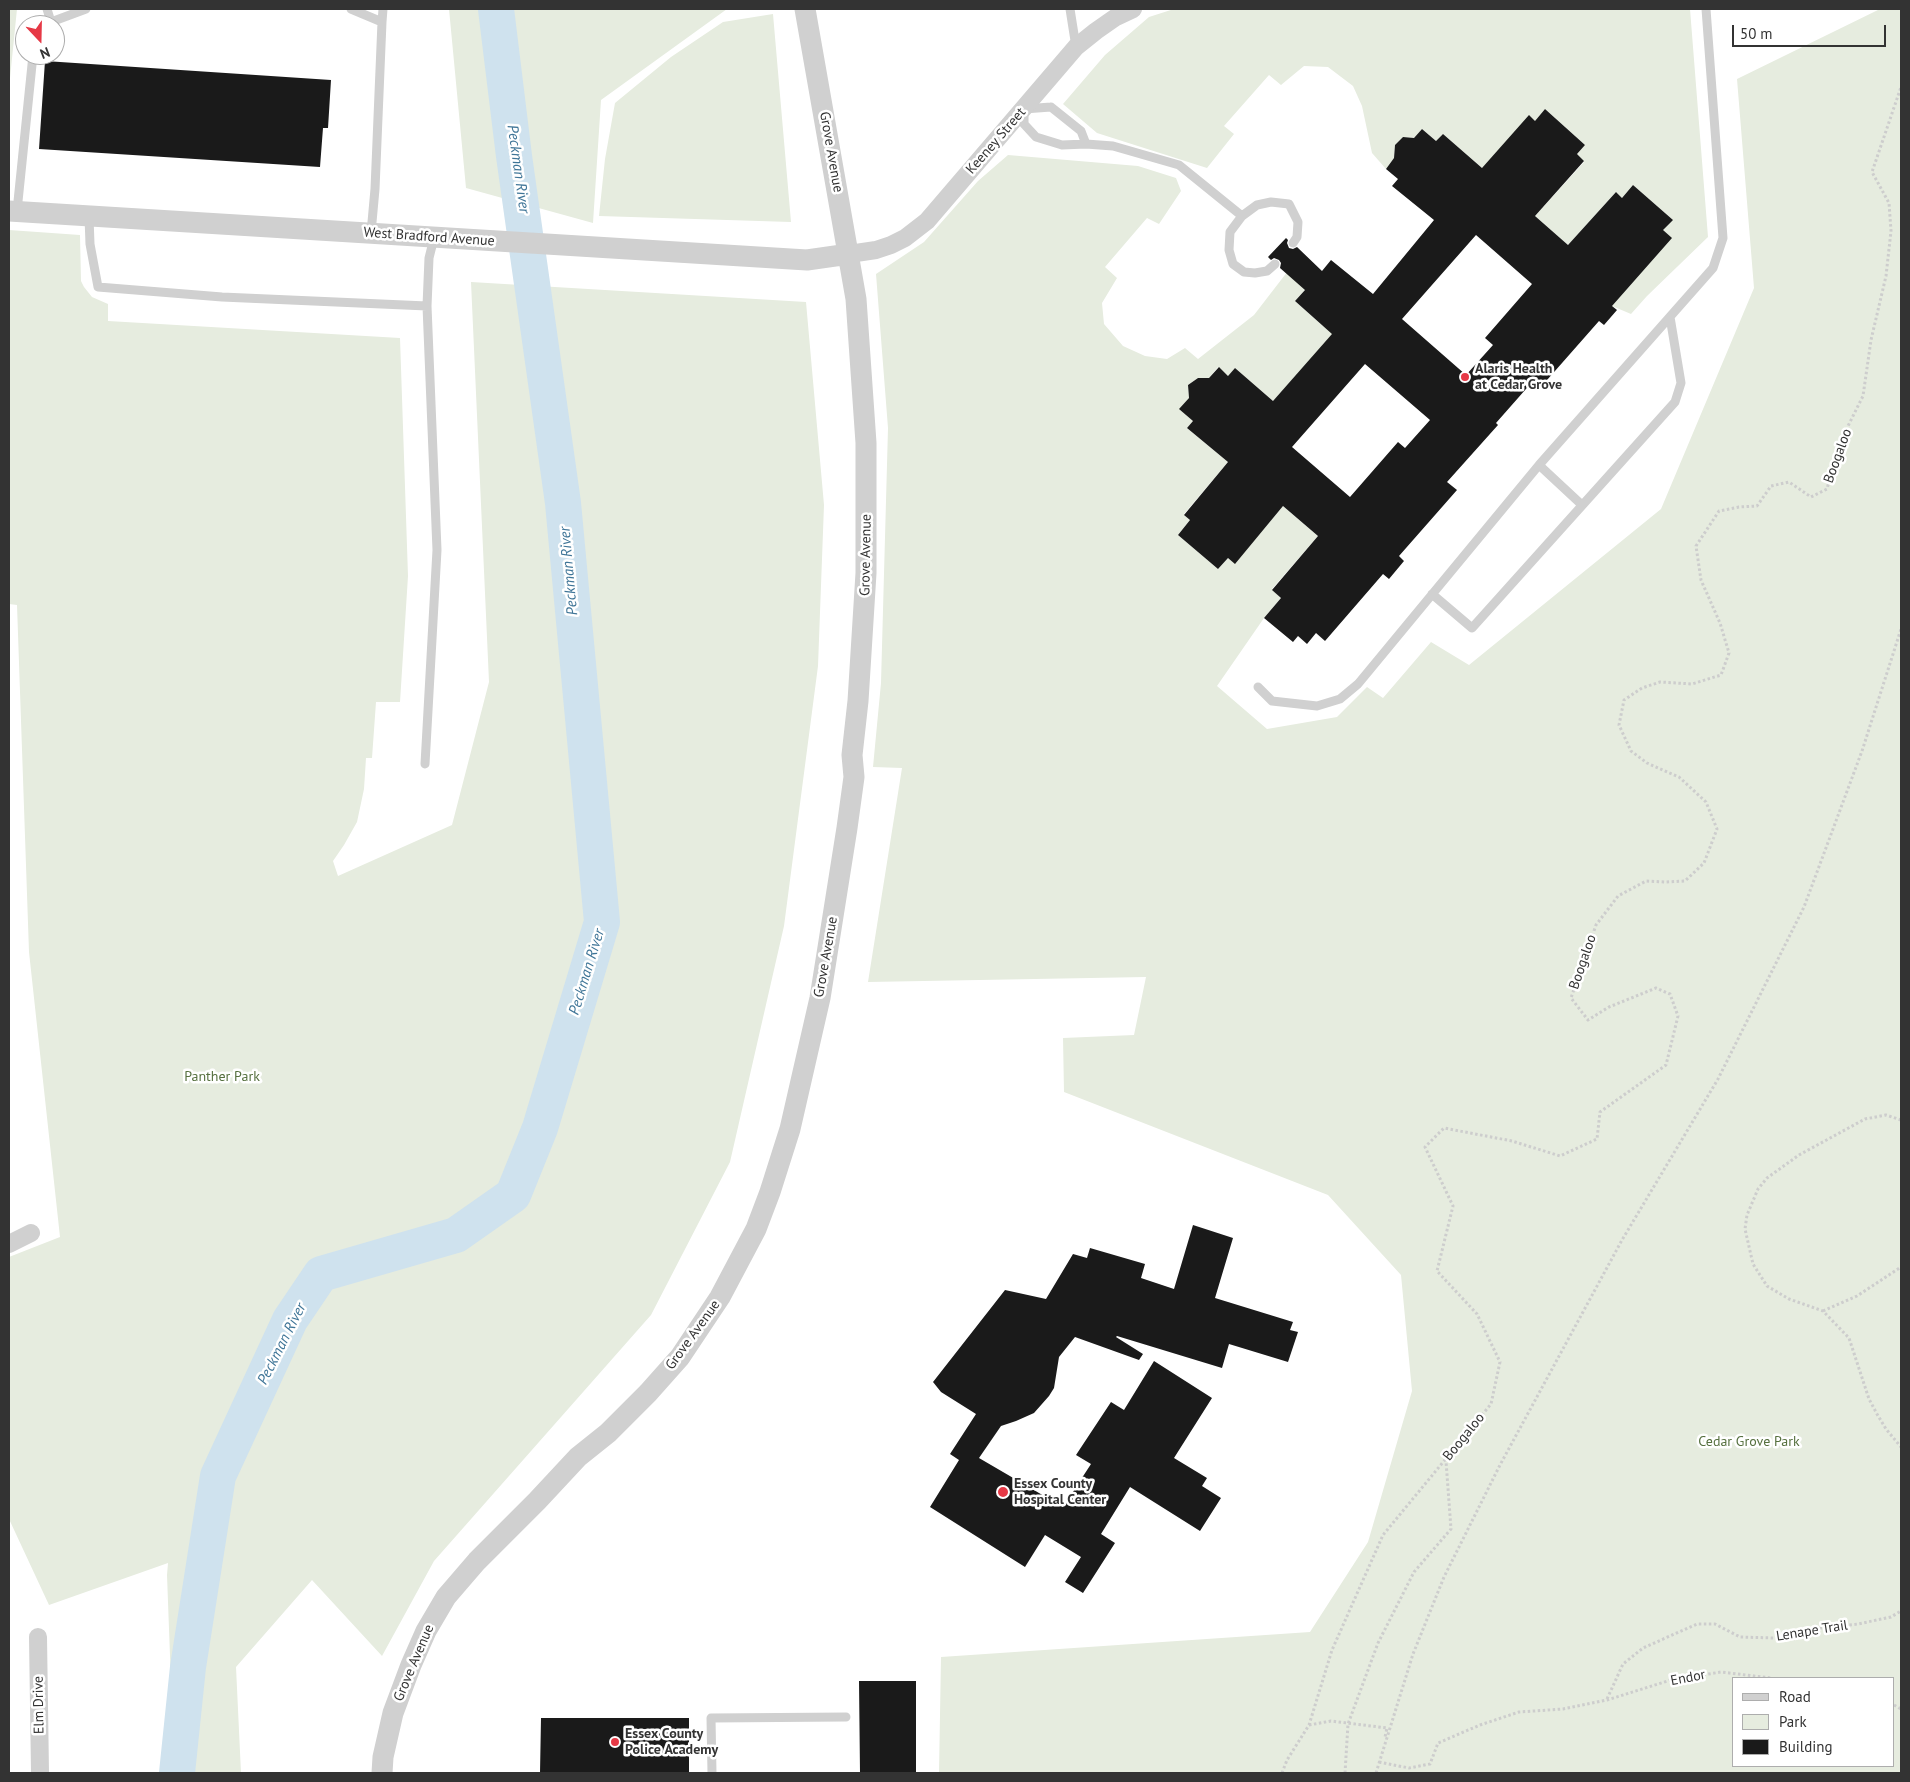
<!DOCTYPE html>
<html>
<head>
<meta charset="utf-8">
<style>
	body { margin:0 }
	#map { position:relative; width:1910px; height:1782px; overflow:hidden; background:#fff; font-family:"PT Sans",sans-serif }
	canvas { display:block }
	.frame { position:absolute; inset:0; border:10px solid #333; pointer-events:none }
	.legend { position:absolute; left:1732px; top:1677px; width:162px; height:90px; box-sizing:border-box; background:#fff; border:1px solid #adadad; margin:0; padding:6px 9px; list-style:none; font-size:15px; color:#333 }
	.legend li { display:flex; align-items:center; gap:10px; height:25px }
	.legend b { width:25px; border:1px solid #adadad }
	.north { position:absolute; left:15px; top:15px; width:50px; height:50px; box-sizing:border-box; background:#fff; border:1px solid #adadad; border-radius:50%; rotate:159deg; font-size:14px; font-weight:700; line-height:20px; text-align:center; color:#333 }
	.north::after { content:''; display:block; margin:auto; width:18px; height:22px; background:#e63946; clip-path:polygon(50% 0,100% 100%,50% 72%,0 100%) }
	.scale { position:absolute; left:1732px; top:25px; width:154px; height:22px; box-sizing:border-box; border:2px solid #333; border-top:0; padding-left:6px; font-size:15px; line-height:18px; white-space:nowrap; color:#333; -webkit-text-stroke:4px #fff; paint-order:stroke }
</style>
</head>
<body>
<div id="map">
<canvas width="1910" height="1782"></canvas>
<div class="frame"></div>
<ul class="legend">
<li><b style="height:6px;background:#d0d0d0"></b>Road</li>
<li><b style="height:14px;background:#e6ecdf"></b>Park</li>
<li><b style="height:14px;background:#1a1a1a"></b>Building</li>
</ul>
<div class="north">N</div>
<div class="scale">50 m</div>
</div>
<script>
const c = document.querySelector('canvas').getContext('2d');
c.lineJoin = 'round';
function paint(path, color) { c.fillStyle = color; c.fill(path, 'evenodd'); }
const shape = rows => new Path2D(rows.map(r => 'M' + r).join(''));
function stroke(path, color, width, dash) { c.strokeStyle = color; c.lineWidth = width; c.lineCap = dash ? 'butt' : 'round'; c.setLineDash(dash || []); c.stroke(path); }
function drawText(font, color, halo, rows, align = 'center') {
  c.font = font + ' "PT Sans",sans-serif'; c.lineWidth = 5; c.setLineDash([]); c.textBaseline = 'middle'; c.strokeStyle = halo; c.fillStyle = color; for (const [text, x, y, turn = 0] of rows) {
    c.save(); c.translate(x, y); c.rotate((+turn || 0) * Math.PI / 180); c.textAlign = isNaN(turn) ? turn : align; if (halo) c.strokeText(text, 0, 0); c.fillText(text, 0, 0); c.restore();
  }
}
paint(shape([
	[9,9,17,9,9,88],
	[449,9,727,9,601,100,593,223,466,188],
	[1174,9,1690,9,1708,237,1647,296,1631,314,1612,306,1663,230,1672,219,1633,185,1622,198,1616,192,1568,245,1535,216,1584,162,1577,154,1585,145,1545,109,1535,121,1482,168,1443,134,1436,141,1422,129,1414,138,1403,137,1395,145,1394,158,1386,169,1372,153,1362,106,1353,86,1328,67,1304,66,1281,85,1269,75,1224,126,1234,134,1207,168,1097,133,1063,104,1105,55,1149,17],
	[1880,9,1901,9,1901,1773,939,1773,941,1657,1310,1632,1368,1542,1412,1391,1401,1275,1328,1195,1064,1092,1063,1038,1134,1035,1146,977,868,982,902,768,873,767,881,683,888,428,876,274,924,242,978,181,1008,155,1138,166,1176,178,1181,191,1159,224,1147,218,1105,267,1117,278,1102,303,1104,324,1123,346,1145,356,1167,359,1185,348,1198,359,1254,315,1291,267,1310,284,1295,301,1323,326,1337,330,1273,401,1235,368,1228,376,1218,367,1209,378,1198,378,1188,385,1189,398,1180,409,1193,421,1187,428,1228,462,1184,514,1190,520,1178,535,1218,569,1228,558,1235,563,1283,506,1318,536,1272,589,1281,598,1264,618,1217,686,1267,729,1337,717,1367,687,1383,698,1431,642,1469,665,1661,509,1754,288,1737,79],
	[1734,1678,1894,1678,1894,1766,1734,1766],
	[773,14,791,222,599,216,605,159,615,103,671,57,723,22],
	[9,230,80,235,81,281,84,287,92,297,108,304,108,321,400,338,408,576,400,702,376,702,372,758,366,758,364,789,357,822,344,845,333,861,338,876,452,825,489,682,471,282,806,302,824,505,818,666,784,926,730,1162,651,1315,434,1561,382,1656,312,1580,236,1667,241,1773,167,1773,174,1764,167,1575,168,1563,49,1605,9,1519,9,1257,60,1237,29,952,17,605,9,604]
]), '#e6ecdf');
stroke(shape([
	[177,1773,188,1667,218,1476,290,1320,321,1274,456,1235,513,1195,540,1128,602,922,563,503,514,156,496,9]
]), '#cfe2ee', 36);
paint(shape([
	[45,61,331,80,328,128,323,128,320,167,39,149],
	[1545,109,1585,145,1577,154,1584,161,1535,216,1568,245,1616,192,1622,198,1633,185,1673,220,1663,230,1672,238,1612,306,1617,310,1604,325,1599,321,1540,388,1533,381,1496,423,1498,425,1447,482,1457,490,1399,556,1404,561,1389,579,1383,574,1325,641,1316,633,1307,644,1298,636,1293,642,1264,618,1281,598,1272,590,1318,536,1283,506,1235,564,1228,558,1218,569,1178,535,1190,520,1184,515,1228,462,1187,428,1193,421,1179,409,1189,398,1188,385,1198,378,1209,378,1219,367,1228,376,1235,368,1273,401,1332,334,1295,301,1305,290,1280,268,1281,263,1279,260,1274,258,1271,260,1268,257,1286,238,1288,240,1287,243,1289,248,1293,249,1297,247,1322,271,1331,260,1373,294,1434,220,1392,186,1398,179,1386,169,1394,158,1395,145,1403,137,1414,138,1422,129,1436,141,1443,134,1482,168,1529,115,1535,121],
	[1476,235,1532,284,1485,338,1493,345,1466,375,1402,319],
	[1365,364,1430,420,1405,448,1398,442,1350,497,1292,447],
	[1193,1225,1233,1238,1215,1298,1293,1322,1290,1330,1298,1332,1288,1362,1229,1344,1222,1368,1117,1336,1116,1337,1143,1354,1139,1360,1075,1337,1059,1357,1054,1388,1049,1396,1034,1413,1016,1421,1001,1426,979,1458,1063,1507,1091,1464,1076,1455,1111,1402,1124,1410,1154,1361,1212,1398,1174,1458,1207,1478,1202,1486,1221,1498,1200,1531,1130,1487,1101,1534,1115,1543,1083,1593,1065,1582,1081,1557,1045,1535,1025,1567,930,1507,959,1460,950,1454,976,1414,941,1392,933,1382,1005,1290,1046,1299,1073,1254,1087,1258,1090,1248,1145,1264,1141,1278,1174,1289],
	[859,1681,916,1681,916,1773,860,1773],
	[541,1718,689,1718,689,1773,540,1773]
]), '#1a1a1a');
stroke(shape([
	[1901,1120,1886,1115,1865,1119,1799,1155,1767,1178,1758,1189,1747,1215,1745,1229,1753,1264,1767,1286,1789,1299,1823,1311,1849,1338,1869,1399,1877,1414,1886,1429,1901,1447],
	[1823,1311,1857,1296,1901,1267],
	[1607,1699,1623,1664,1643,1648,1697,1624,1715,1624,1740,1637,1774,1638,1821,1628,1858,1624,1891,1617,1901,1611],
	[1894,1705,1901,1709],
	[1309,1725,1331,1721,1387,1728,1385,1737],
	[1379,1762,1409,1768,1430,1764,1438,1743,1480,1725,1519,1712,1563,1709,1607,1700,1671,1680,1721,1672,1771,1678],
	[1282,1773,1287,1760,1309,1725,1332,1650,1383,1535,1491,1404,1500,1362,1477,1314,1437,1271,1453,1206,1425,1147,1444,1128,1512,1141,1560,1156,1597,1139,1600,1112,1666,1065,1678,1016,1670,994,1656,988,1609,1007,1588,1020,1571,998,1596,925,1618,896,1646,881,1665,882,1685,881,1704,863,1717,829,1706,802,1679,777,1647,763,1631,751,1619,725,1624,700,1642,688,1660,682,1692,684,1721,675,1729,653,1720,623,1701,580,1696,546,1719,511,1739,507,1757,506,1771,486,1789,482,1811,497,1827,489,1839,444,1863,396,1871,340,1886,276,1891,231,1889,203,1872,172,1901,87],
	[1345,1773,1348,1724,1378,1643,1414,1572,1451,1529,1446,1461],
	[1376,1773,1413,1654,1444,1577,1500,1465,1622,1240,1718,1079,1804,907,1862,751,1901,629]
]), '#cdcdcd', 3, [2.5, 2.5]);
stroke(shape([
	[47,9,51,22],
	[351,9,382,22,375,189,371,233],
	[1070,9,1076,47],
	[382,22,383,9],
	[50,25,51,22,86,9],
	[1051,107,1081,131,1086,144,1062,145,1036,137,1024,124,1024,109,1051,107],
	[1086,144,1113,146,1179,165,1242,216],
	[17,211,33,55],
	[89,217,90,244,98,287,222,297,427,306,429,258,434,238],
	[1275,264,1267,271,1255,273,1244,272,1233,264,1229,250,1230,232,1242,216,1257,205,1271,202,1289,204,1298,222,1297,237,1293,243],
	[1539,465,1582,505],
	[1432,594,1472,628,1675,402,1681,383,1670,317],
	[1258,687,1272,701,1317,706,1340,699,1358,684,1539,465,1713,268,1723,238,1706,9],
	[425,764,437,550,427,306],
	[712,1773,711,1718,846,1717]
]), '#d0d0d0', 9);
stroke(shape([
	[849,254,876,250,891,245,905,238,927,221,1076,47,1096,31,1116,17,1133,9],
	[9,1244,31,1233],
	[38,1637,40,1773]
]), '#d0d0d0', 18);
stroke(shape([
	[9,211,807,260,849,254],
	[382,1773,383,1757,393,1713,411,1665,426,1631,446,1597,477,1561,537,1501,578,1457,608,1433,648,1393,680,1357,720,1297,756,1229,770,1192,790,1129,820,998,847,828,854,777,852,755,858,701,866,573,866,443,856,299,805,9]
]), '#d0d0d0', 21);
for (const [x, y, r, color] of [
	[1465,377,5,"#e63946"],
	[1003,1492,6,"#e63946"],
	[615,1742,5,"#e63946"]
]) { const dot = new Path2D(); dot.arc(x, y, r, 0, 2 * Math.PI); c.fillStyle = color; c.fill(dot); stroke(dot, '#fff', 2); }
drawText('14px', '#333', '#fff', [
	["Keeney Street",996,141,-49],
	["Grove Avenue",831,152,80],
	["West Bradford Avenue",429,237,4],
	["Boogaloo",1838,456,-70],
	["Grove Avenue",866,555,-89],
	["Grove Avenue",826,957,-80],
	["Boogaloo",1583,962,-71],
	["Grove Avenue",693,1335,-54],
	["Boogaloo",1464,1437,-51],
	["Lenape Trail",1812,1631,-9],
	["Grove Avenue",414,1663,-67],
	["Endor",1688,1678,-11],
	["Elm Drive",39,1705,-91]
]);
drawText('bold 14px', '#333', '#fff', [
	["Alaris Health",1475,369],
	["at Cedar Grove",1475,385],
	["Essex County",1014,1484],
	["Hospital Center",1014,1500],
	["Essex County",625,1734],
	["Police Academy",625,1750]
], 'left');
drawText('14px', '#56703f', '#fff', [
	["Panther Park",222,1077],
	["Cedar Grove Park",1749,1442]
]);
drawText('italic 15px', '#3f7597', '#fff', [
	["Peckman River",518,169,82],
	["Peckman River",569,571,-95],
	["Peckman River",587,972,-73],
	["Peckman River",282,1344,-63]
]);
</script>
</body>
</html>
